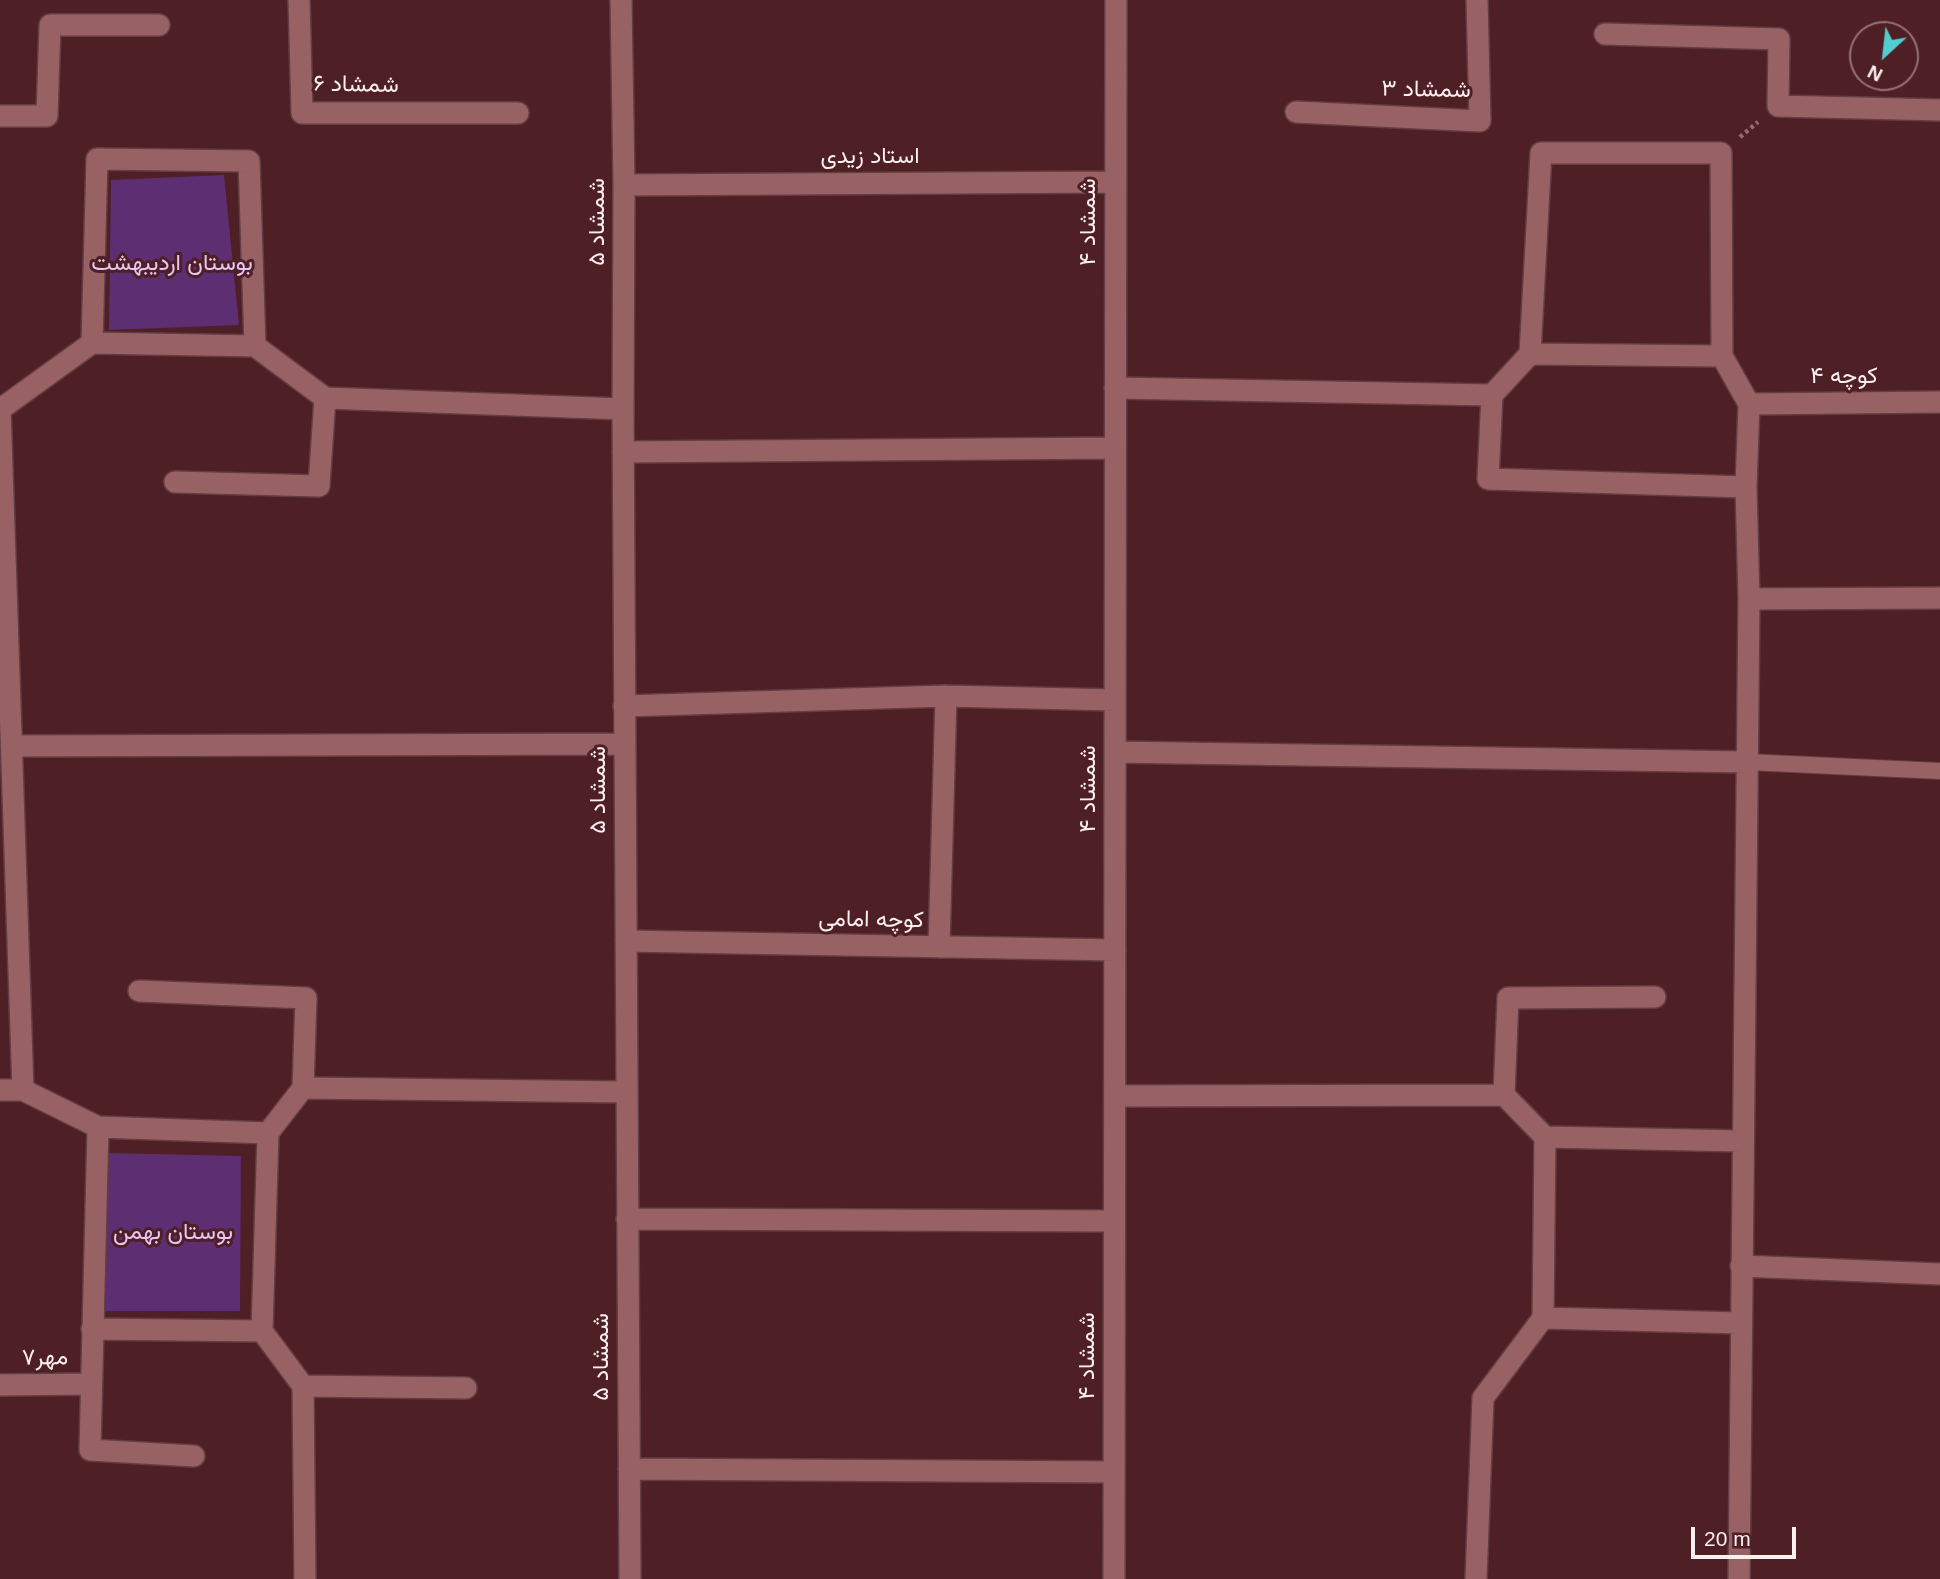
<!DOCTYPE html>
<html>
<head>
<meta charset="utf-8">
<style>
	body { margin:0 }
	#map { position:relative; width:1940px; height:1579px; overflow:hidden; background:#4e1f24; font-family:Arial,sans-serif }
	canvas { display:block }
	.north { position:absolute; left:1849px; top:21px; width:70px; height:70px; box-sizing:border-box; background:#4e1f24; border:2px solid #947276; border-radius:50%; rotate:207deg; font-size:19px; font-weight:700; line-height:28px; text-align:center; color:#fceff0 }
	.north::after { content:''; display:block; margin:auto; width:24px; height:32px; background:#52cdcd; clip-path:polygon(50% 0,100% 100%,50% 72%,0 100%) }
	.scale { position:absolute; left:1691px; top:1527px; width:105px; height:32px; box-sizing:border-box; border:4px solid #fceff0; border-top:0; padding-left:9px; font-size:21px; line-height:24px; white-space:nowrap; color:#fceff0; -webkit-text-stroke:5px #4e1f24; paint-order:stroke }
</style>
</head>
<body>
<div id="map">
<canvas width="1940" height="1579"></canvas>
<div class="north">N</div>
<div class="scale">20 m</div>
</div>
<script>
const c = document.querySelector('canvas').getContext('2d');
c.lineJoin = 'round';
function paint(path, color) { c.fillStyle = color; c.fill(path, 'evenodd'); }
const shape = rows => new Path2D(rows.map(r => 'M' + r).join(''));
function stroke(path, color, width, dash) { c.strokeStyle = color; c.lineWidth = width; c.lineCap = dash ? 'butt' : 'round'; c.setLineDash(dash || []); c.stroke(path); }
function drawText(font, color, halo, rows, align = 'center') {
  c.font = font + ' Arial,Vazirmatn,sans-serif'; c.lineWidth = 6; c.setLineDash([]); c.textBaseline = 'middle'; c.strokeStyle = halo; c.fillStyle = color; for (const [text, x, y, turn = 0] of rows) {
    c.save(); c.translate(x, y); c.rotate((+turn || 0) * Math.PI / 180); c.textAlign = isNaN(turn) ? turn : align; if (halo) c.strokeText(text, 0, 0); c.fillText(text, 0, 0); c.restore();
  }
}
paint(shape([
	[224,175,239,325,109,330,111,180],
	[108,1153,241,1156,240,1311,105,1311]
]), '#5d2e71');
const lane = shape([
	[1747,762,1940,771]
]);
const street = shape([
	[299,0,302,113,518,113],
	[621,0,624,185,623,409,630,1579],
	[1605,34,1779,39,1778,106,1940,110],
	[1296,112,1480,121,1477,0],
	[0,116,47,116,50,25,159,25],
	[624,185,1115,182],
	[92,343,97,159,249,161,255,346],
	[1530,354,1541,153,1721,153,1722,356],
	[1115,388,1492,395,1530,354,1722,356,1749,404,1746,487,1749,599,1739,1579],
	[1492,395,1488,479,1746,487],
	[1749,404,1940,402],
	[0,408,23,1090],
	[2,408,92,343,255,346,325,398,623,409],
	[623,452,1115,448],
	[175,482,319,486,325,398],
	[1749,599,1940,598],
	[624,706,946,696,1115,700],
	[12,746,625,744],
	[1115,752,1747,762],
	[626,941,1115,950],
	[939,947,946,696],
	[139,991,306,998,303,1088],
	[0,1090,23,1090,98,1127,268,1133,262,1331,303,1386],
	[1504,1095,1508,998,1655,997],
	[1115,1096,1504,1095,1545,1137,1743,1141],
	[98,1127,90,1450,194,1456],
	[268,1133,303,1088,627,1092],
	[627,1219,1114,1221],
	[1741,1266,1940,1274],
	[1543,1318,1545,1137],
	[92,1329,262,1331],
	[0,1385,91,1384],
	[629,1469,1114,1472],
	[305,1579,303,1386,466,1388],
	[1114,1579,1116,0],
	[1476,1579,1483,1398,1543,1318,1741,1323]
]);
stroke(lane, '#623d43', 18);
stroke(street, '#623d43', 24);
stroke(shape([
	[1740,137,1758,122]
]), '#8f6d71', 4.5, [3.5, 3.5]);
stroke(lane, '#986265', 16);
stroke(street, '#986265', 21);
drawText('23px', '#fceff0', '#4e1f24', [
	["شمشاد ۶",356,85,1],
	["شمشاد ۳",1426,90,1],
	["استاد زیدی",870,157],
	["شمشاد ۵",598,222,-90],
	["شمشاد ۴",1089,222,-90],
	["کوچه ۴",1844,377],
	["شمشاد ۴",1089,789,-90],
	["شمشاد ۵",599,790,-90],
	["کوچه امامی",871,920,1],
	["شمشاد ۴",1088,1356,-90],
	["شمشاد ۵",602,1357,-90],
	["مهر۷",45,1358,-1]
]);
drawText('23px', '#e6c6f5', '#4e1f24', [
	["بوستان اردیبهشت",172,264],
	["بوستان بهمن",173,1233]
]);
</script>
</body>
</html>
